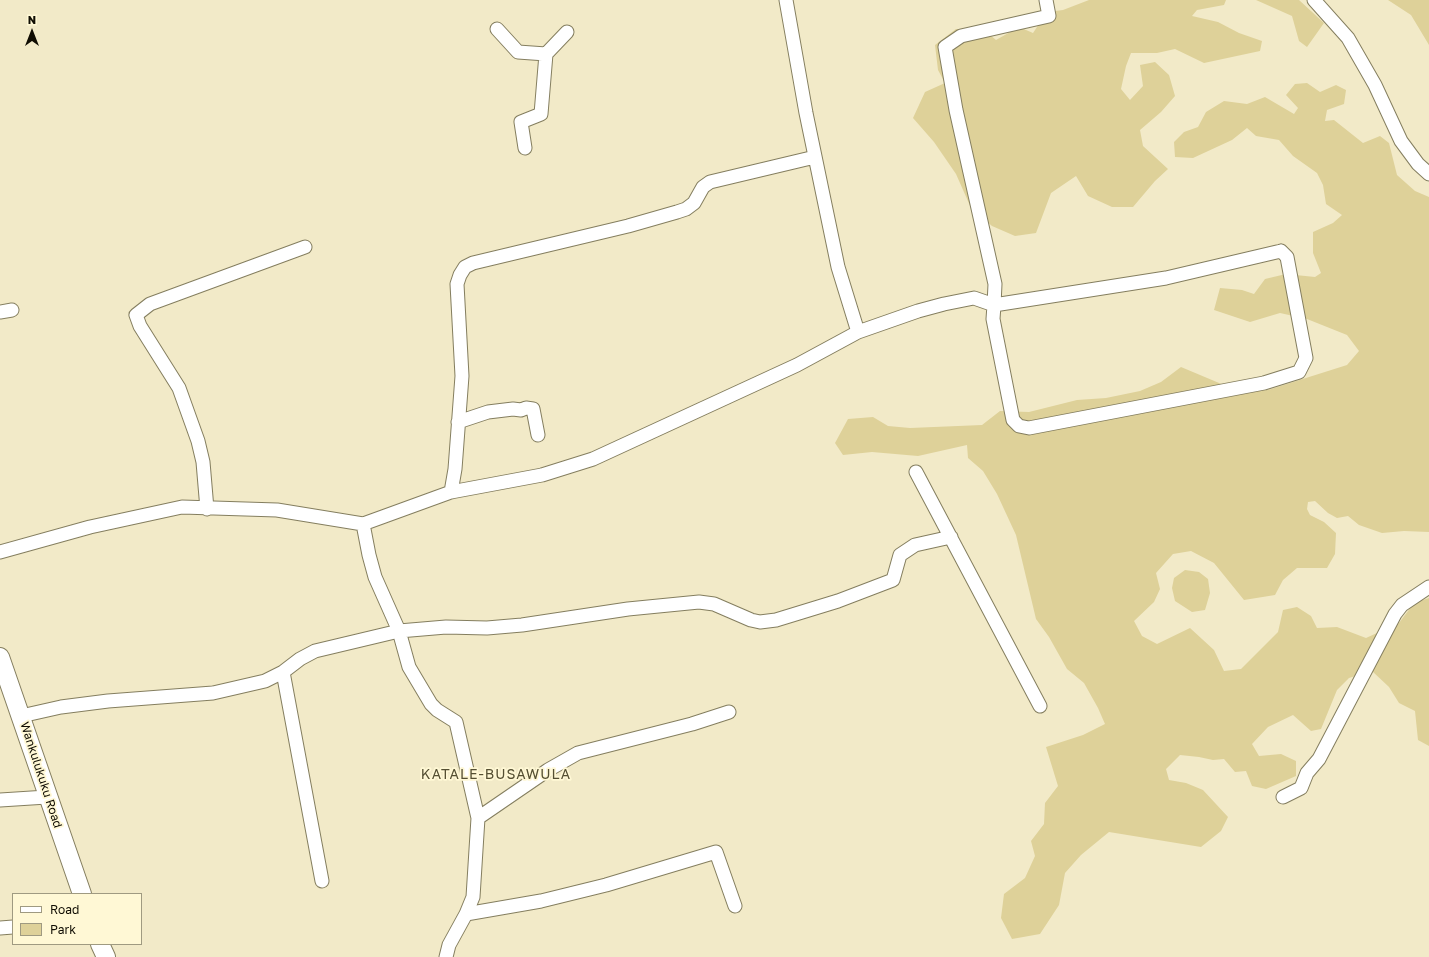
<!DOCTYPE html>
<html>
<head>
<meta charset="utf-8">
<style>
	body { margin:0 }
	#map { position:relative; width:1429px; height:957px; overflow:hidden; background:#f2eac8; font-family:"Golos Text",sans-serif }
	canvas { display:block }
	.legend { position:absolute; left:12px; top:893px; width:130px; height:52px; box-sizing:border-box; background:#fff8d5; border:1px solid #9f9a81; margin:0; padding:5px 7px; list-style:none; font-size:12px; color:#100d03 }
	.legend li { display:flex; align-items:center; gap:8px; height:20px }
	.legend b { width:20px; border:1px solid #9f9a81 }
	.north { position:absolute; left:12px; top:12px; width:40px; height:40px; -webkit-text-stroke:3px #fff8d5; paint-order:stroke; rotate:0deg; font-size:11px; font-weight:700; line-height:16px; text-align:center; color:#100d03 }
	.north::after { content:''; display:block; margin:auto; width:14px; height:18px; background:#100d03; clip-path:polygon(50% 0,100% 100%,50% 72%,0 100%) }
</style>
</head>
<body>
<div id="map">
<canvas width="1429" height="957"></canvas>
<ul class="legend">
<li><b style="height:5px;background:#fff"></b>Road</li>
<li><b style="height:11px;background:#ded199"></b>Park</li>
</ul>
<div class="north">N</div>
</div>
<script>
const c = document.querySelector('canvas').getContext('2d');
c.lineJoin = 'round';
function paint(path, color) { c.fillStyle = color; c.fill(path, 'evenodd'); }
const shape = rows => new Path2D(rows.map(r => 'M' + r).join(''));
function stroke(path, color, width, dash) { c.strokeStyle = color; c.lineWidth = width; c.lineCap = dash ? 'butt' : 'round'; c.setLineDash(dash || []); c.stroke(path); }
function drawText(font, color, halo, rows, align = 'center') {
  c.font = font + ' "Golos Text",sans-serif'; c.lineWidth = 3.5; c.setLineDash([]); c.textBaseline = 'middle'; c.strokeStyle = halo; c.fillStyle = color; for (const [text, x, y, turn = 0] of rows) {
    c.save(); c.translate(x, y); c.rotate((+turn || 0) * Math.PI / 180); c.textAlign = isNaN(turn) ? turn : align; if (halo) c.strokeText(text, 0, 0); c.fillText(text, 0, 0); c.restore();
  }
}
paint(shape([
	[1089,0,1226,0,1224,5,1197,10,1192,16,1218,22,1239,33,1262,41,1260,51,1204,63,1175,49,1157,53,1131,53,1126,66,1121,89,1130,100,1143,86,1140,65,1155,62,1169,75,1175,96,1161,112,1140,130,1143,146,1168,169,1155,181,1133,207,1112,207,1088,196,1076,176,1051,193,1036,233,1015,236,992,226,971,208,956,174,934,142,913,118,925,92,945,83,938,70,935,45,956,29,983,29,996,40,1019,27,1033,33,1047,12,1063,10],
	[1256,0,1299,0,1324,23,1307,47,1299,41,1292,16],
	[1388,0,1429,0,1429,45,1411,15],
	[1307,83,1320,92,1336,85,1346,90,1344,104,1327,110,1325,121,1334,120,1363,143,1380,136,1389,143,1397,175,1415,191,1429,197,1429,532,1404,531,1382,533,1359,525,1348,516,1337,518,1328,513,1315,501,1308,502,1307,509,1310,515,1324,522,1336,533,1335,554,1327,568,1297,568,1283,580,1275,595,1244,600,1214,563,1191,551,1173,554,1156,573,1160,589,1154,602,1134,621,1142,636,1157,644,1190,628,1214,650,1224,671,1241,669,1278,632,1283,610,1297,607,1311,616,1317,628,1337,627,1366,638,1399,623,1414,603,1429,598,1429,746,1418,740,1415,711,1399,703,1389,687,1372,671,1349,678,1337,690,1321,729,1311,731,1293,715,1268,727,1252,744,1259,756,1281,754,1296,761,1296,776,1266,789,1252,786,1246,771,1235,772,1224,759,1213,760,1199,757,1180,755,1166,769,1169,780,1186,783,1203,790,1228,817,1221,831,1201,847,1109,832,1081,855,1065,873,1059,905,1040,934,1012,939,1001,918,1004,894,1025,878,1035,856,1031,841,1044,824,1045,803,1058,786,1046,747,1083,735,1105,724,1098,708,1084,683,1067,669,1049,637,1036,619,1016,535,997,494,983,471,968,458,967,445,918,456,872,452,843,455,835,443,848,419,873,417,888,426,910,428,982,425,1000,411,1029,412,1077,400,1106,398,1140,391,1161,382,1181,367,1231,388,1268,390,1347,365,1359,351,1347,335,1307,319,1280,313,1250,322,1214,310,1220,288,1242,290,1254,294,1265,279,1286,274,1315,277,1321,273,1313,253,1313,232,1333,223,1342,215,1326,204,1323,185,1317,173,1293,156,1279,140,1256,136,1247,128,1232,140,1193,158,1175,157,1174,142,1184,132,1198,127,1206,112,1224,101,1247,104,1265,97,1294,114,1298,108,1286,95,1295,84],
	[1185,570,1199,572,1208,579,1210,593,1205,610,1192,612,1175,601,1172,588,1174,578]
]), '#ded199');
const minor = shape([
	[786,0,806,113,838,267,858,332],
	[1314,0,1348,38,1375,85,1401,141,1418,164,1429,174],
	[497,29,518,52,546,54],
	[525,148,521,122,541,114,546,54,567,32],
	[1281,251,1287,257,1306,358,1299,372,1264,383,1029,428,1019,426,1013,420,993,319,994,305,1166,278,1281,251],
	[0,312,12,310],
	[458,422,488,412,513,409,521,410,526,408,533,409,538,435],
	[916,472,1040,706],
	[451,492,455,469,462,376,457,284,460,275,465,267,473,263,628,226,677,212,686,209,694,203,703,187,710,182,815,157],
	[207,509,203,462,198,441,179,388,140,326,136,315,150,304,305,247],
	[363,524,369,555,375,577,399,631,409,667,431,704,437,710,456,722,478,818],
	[0,552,90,527,182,507,277,510,363,524,451,492,542,475,593,459,797,365,858,332,918,311,944,304,974,298,994,305,995,284,956,110,945,47,961,36,1049,16,1046,0],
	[283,672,322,881],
	[21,716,61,707,108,701,213,693,265,681,283,672,300,659,315,651,399,631,446,627,487,628,522,625,628,609,699,602,714,604,751,620,760,622,776,620,838,601,893,580,900,555,915,545,951,537],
	[1283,797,1301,788,1307,773,1319,759,1395,614,1402,605,1429,587],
	[0,800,47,797],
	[466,914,541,901,606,885,716,852,735,906],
	[0,928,13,927],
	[446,957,449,945,466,914,473,897,478,818,548,770,578,753,692,724,729,712]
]);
const secondary = shape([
	[0,657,82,894],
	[100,944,106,957]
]);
stroke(minor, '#847e5f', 15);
stroke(secondary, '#847e5f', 20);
stroke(minor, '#fff', 13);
stroke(secondary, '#fff', 18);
drawText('12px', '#100d03', '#fff8d5', [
	["Wankulukuku Road",41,775,72]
]);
c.letterSpacing = '1px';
drawText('14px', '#554f32', '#fff8d5', [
	["KATALE-BUSAWULA",496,775]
]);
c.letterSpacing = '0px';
</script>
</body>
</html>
